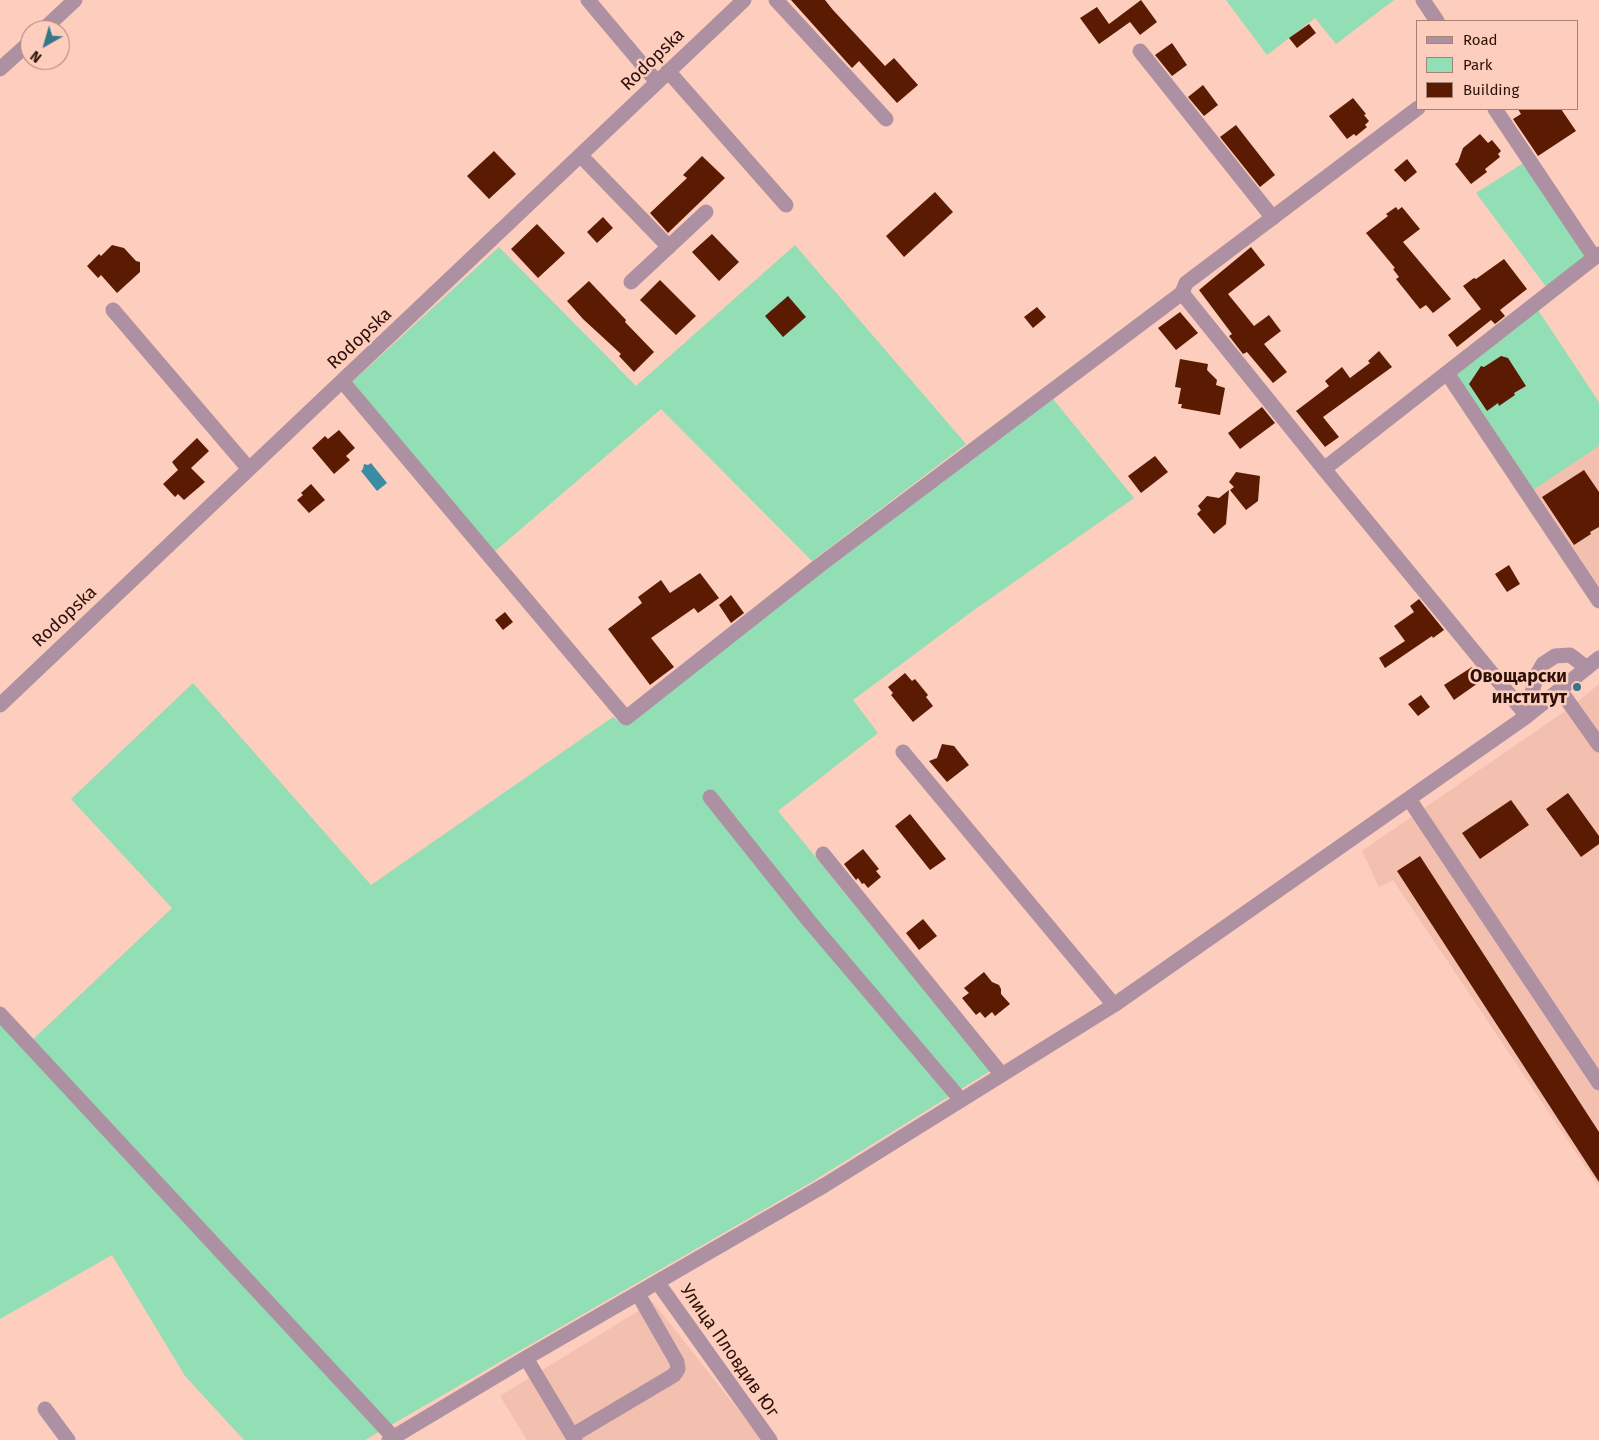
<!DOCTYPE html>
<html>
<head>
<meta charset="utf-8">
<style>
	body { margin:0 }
	#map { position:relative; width:1599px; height:1440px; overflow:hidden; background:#fdcdbd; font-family:"Fira Sans",sans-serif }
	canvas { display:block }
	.legend { position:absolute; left:1416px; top:20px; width:162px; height:90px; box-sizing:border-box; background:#fdcdbd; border:1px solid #a98174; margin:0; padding:6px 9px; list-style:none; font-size:15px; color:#2c1007 }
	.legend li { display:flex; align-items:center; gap:10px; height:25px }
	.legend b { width:25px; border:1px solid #a98174 }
	.north { position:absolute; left:20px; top:20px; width:50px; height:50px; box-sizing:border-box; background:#fdcdbd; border:1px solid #a98174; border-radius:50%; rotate:218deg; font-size:14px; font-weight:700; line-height:20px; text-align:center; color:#2c1007 }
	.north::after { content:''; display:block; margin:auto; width:18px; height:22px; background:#357689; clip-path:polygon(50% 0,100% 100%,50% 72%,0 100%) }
</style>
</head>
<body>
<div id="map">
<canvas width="1599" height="1440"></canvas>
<ul class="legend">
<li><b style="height:6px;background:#ae90a3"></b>Road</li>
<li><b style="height:14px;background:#92deb5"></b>Park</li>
<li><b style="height:14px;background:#5a1b02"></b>Building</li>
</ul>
<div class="north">N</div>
</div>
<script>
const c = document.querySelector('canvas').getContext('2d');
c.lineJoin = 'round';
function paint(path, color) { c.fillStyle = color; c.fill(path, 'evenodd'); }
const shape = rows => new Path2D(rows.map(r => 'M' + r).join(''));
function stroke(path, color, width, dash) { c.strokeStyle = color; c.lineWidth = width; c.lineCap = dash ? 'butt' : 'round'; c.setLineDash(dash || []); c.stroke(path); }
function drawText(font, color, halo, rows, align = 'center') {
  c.font = font + ' "Fira Sans",sans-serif'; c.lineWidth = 5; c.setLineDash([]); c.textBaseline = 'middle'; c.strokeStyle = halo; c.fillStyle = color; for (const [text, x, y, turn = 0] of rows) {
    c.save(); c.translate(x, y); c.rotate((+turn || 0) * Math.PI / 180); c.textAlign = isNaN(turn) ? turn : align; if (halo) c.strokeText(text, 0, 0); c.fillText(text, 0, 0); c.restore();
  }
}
paint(shape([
	[1599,446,1599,590,1533,490],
	[1599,684,1599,1187,1393,880,1379,887,1362,851,1571,707],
	[653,1302,762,1440,527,1440,500,1396]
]), '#f3bfae');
paint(shape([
	[1226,0,1394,0,1336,44,1315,18,1267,55],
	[1525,162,1588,256,1547,288,1476,193],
	[795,245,966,444,812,561,661,409,494,552,351,383,499,247,636,386],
	[1538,310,1599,402,1599,446,1533,490,1456,375],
	[1053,399,1134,498,974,610,853,700,878,733,778,811,990,1071,810,1183,365,1440,244,1440,185,1376,112,1255,0,1319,0,1018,27,1045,172,908,71,799,193,683,371,885,613,717,625,726,821,573]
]), '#92deb5');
paint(shape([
	[371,463,387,483,377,491,361,471,363,469,364,464,368,465]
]), '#3a8ca4');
paint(shape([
	[791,0,825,0,833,10,885,66,894,58,918,85,897,103,859,61,852,68],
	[1141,0,1157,22,1140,35,1130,22,1099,44,1080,18,1097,7,1109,24],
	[1309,24,1316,33,1297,48,1289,38],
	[1172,43,1187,65,1172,76,1155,55],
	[1203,85,1218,105,1204,116,1188,97],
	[1353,98,1366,114,1364,115,1369,121,1365,125,1367,127,1356,136,1354,134,1347,139,1329,116],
	[1518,109,1561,109,1576,131,1538,156,1513,119,1521,114],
	[1236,125,1275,175,1260,187,1220,137],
	[1480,134,1488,143,1492,140,1501,151,1498,154,1500,157,1485,169,1487,172,1471,184,1455,164,1458,162,1463,148],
	[494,151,516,174,489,199,467,176],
	[702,156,725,178,668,233,650,213,687,178,683,175],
	[1407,159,1417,172,1405,182,1394,170],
	[935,192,953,212,904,257,886,236],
	[1396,207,1398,210,1402,207,1420,229,1403,242,1451,299,1433,313,1426,305,1420,309,1396,279,1399,277,1393,269,1395,268,1366,233,1388,216,1386,214],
	[603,217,613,228,597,243,587,232],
	[537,224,565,253,538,278,511,249],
	[712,234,739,262,719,281,692,252],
	[112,245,124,248,136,261,140,262,140,272,117,293,101,275,98,278,87,266,99,254,101,256],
	[1251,247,1265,265,1228,294,1254,326,1269,315,1281,331,1264,344,1287,372,1273,383,1247,352,1243,354,1229,336,1232,334,1199,290],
	[1504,259,1527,289,1500,310,1505,316,1495,324,1491,320,1457,347,1448,335,1481,309,1463,286,1474,278,1476,279],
	[660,280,696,316,676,335,640,300],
	[589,281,626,320,625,322,654,352,634,372,619,356,621,354,583,319,567,301],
	[788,296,806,317,783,337,765,316],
	[1037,307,1046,317,1033,328,1024,317],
	[1180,312,1198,333,1176,350,1158,328],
	[1379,351,1392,367,1323,417,1339,437,1325,447,1296,411,1329,386,1325,381,1342,367,1350,378,1370,363,1368,361],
	[1501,356,1508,358,1526,386,1514,393,1515,395,1499,406,1498,403,1487,411,1469,384,1481,366,1484,367],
	[1180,359,1208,364,1207,370,1217,380,1216,385,1225,388,1220,415,1181,408,1182,404,1178,404,1181,388,1175,387],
	[1262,407,1275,423,1240,449,1228,433],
	[339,430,355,448,346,456,350,460,334,474,312,448,325,436,328,439],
	[197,438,209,451,191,468,205,482,184,500,178,494,175,497,163,484,178,470,172,462],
	[1155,456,1168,472,1141,493,1128,476],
	[1584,470,1599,492,1599,527,1590,532,1591,534,1574,545,1542,497],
	[1236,472,1260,476,1258,501,1246,510,1230,490,1234,487,1229,482],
	[311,484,325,500,309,513,297,500,303,495,301,493],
	[1229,490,1226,524,1214,534,1197,514,1201,510,1198,506,1207,496,1219,498],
	[1509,565,1520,584,1507,592,1495,574],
	[700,573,719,598,698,613,694,608,651,638,674,667,650,685,608,629,642,603,638,597,661,580,670,593],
	[731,595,744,613,731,623,719,605],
	[1419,599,1444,630,1433,638,1432,636,1385,668,1379,658,1405,641,1394,626,1414,612,1410,606],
	[505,612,513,622,503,630,495,620],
	[1472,667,1481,681,1454,700,1444,685],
	[905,673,912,681,915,679,928,695,926,697,933,706,913,722,891,695,893,693,888,687],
	[1421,695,1430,707,1418,716,1408,704],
	[942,744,954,746,969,765,947,782,929,761,937,758],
	[1568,793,1599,836,1599,844,1581,857,1546,809],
	[1511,800,1529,825,1480,859,1462,833],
	[910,814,946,859,930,870,895,826],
	[863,849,879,869,876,871,881,877,868,888,864,883,862,884,858,878,856,880,844,864],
	[1420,856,1599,1132,1599,1182,1397,871],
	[923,919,937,936,919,950,906,933],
	[984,972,992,982,999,985,1001,989,1001,994,1010,1004,995,1016,992,1012,985,1018,980,1012,976,1015,962,998,969,993,964,988]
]), '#5a1b02');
stroke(shape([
	[588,0,657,82],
	[776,0,886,119],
	[1423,0,1437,21],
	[43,30,75,0],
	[1140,51,1273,218],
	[0,69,30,42],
	[668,71,786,205],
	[1495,109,1594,257],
	[581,156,669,247],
	[631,282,706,212],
	[1182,293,1324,469,1527,716],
	[113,310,249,469],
	[1447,373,1599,601],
	[342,381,626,718,820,565,1182,293,1186,283,1418,108],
	[1324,469,1599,254],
	[1560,690,1599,745],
	[0,705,744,0],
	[1527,716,1536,676,1543,664,1555,656,1570,655,1587,668],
	[903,752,1114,1005],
	[710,797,809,921,961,1100],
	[1409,799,1599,1083],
	[823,854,1002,1075],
	[0,1014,396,1440],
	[658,1283,770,1440],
	[526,1358,575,1440],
	[45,1409,68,1440],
	[573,1435,674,1375,678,1369,677,1362,638,1294],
	[389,1440,526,1358,825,1185,1114,1005,1527,716,1599,658]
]), '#ae90a3', 15);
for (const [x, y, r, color] of [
	[1577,687,5,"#357689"]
]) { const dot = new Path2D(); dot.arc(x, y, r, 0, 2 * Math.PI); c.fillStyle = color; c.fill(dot); stroke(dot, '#fdcdbd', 2); }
drawText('18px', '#2c1007', '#fdcdbd', [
	["Rodopska",653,60,-44],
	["Rodopska",360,339,-43],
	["Rodopska",65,617,-43],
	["Улица Пловдив Юг",729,1351,55]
]);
drawText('bold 18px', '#2c1007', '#fdcdbd', [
	["Овощарски",1567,677],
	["институт",1567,698]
], 'right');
</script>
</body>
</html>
